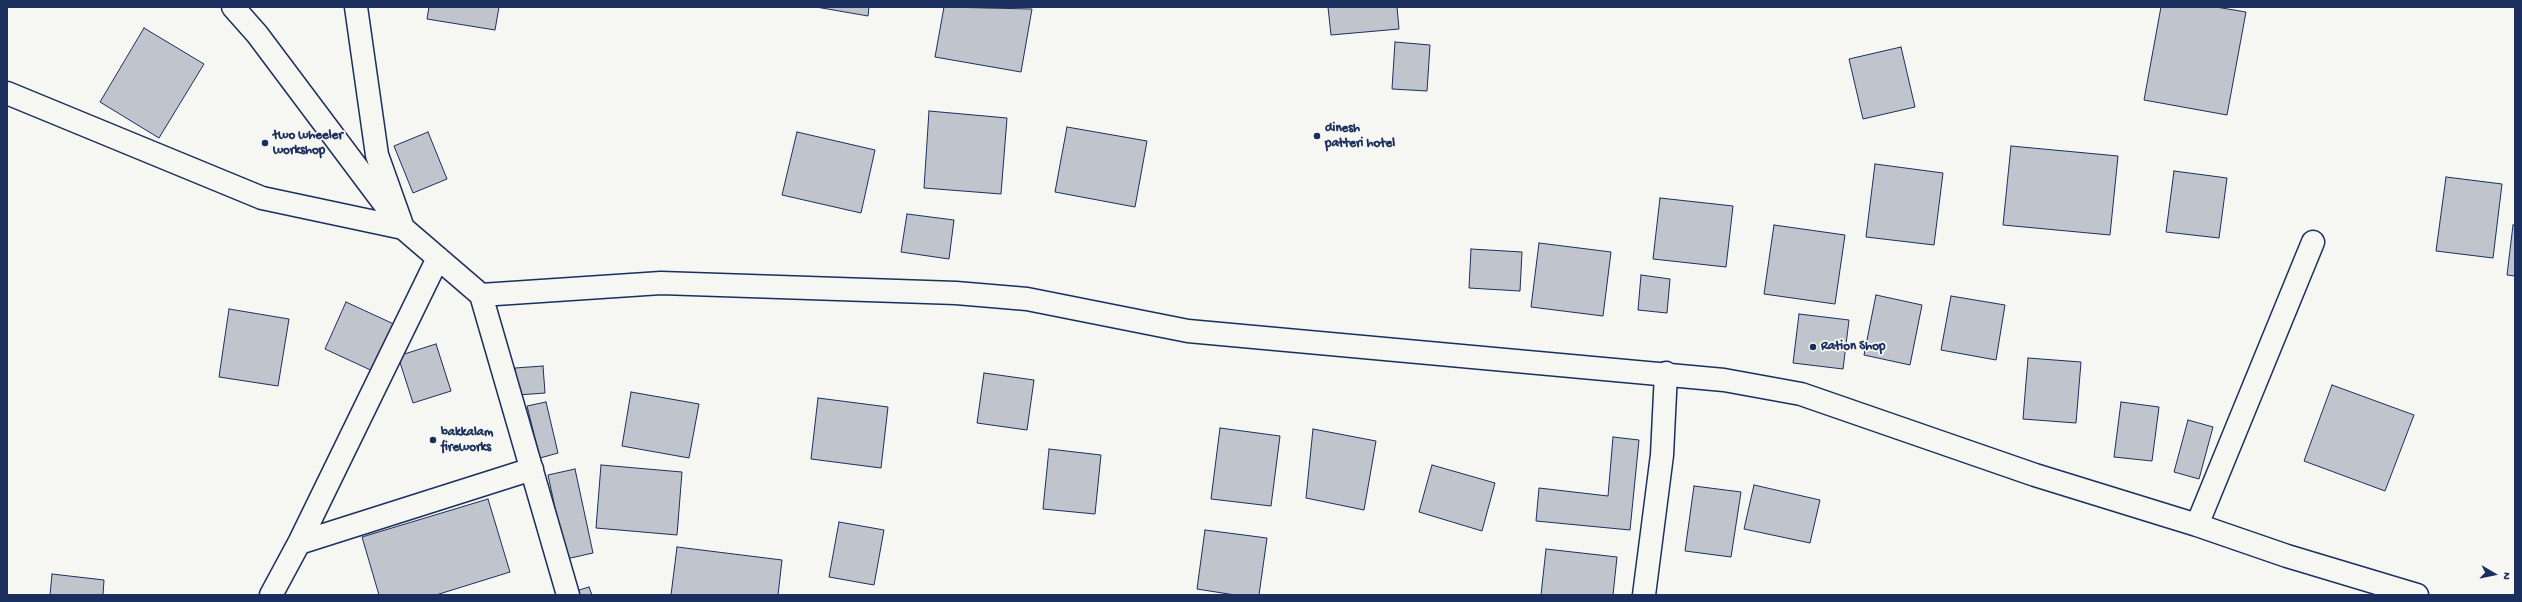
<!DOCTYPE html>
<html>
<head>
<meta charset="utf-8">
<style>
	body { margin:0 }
	#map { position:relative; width:2522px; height:602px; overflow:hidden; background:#f6f6f2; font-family:"Gochi Hand",sans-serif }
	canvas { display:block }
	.frame { position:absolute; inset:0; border:8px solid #1b2f5e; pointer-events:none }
	.north { position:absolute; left:2474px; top:554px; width:40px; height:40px; -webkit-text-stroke:3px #f6f6f2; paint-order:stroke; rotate:99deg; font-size:11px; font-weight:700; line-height:16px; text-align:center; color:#1b2f5e }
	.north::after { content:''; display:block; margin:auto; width:14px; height:18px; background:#1b2f5e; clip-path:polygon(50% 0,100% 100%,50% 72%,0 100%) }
</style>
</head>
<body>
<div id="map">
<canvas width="2522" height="602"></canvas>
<div class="frame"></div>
<div class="north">N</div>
</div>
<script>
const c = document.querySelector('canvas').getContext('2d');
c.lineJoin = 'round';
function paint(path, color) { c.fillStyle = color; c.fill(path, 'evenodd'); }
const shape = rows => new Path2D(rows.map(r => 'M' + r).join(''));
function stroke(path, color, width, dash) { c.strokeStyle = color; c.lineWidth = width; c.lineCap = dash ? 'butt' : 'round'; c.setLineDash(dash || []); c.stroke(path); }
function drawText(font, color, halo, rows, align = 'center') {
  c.font = font + ' "Gochi Hand",sans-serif'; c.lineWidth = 3.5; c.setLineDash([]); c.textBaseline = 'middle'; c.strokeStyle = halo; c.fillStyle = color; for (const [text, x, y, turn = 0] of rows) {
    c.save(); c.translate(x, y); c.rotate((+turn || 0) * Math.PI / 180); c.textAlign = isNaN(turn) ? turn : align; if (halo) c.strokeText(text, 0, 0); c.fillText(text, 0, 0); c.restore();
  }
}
const building = shape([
	[429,7,499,7,495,30,427,19,429,7],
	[816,7,869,7,868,16,816,7],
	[944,7,1032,9,1021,72,935,57,944,7],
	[1328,7,1397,7,1399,29,1331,35,1328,7],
	[2161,7,2216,7,2246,12,2227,115,2144,100,2161,7],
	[144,28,204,64,159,138,100,102,144,28],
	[1395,42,1430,45,1427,91,1392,89,1395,42],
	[1901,47,1915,107,1863,119,1849,59,1901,47],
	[929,111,1007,118,1001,194,924,188,929,111],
	[1067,127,1147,141,1135,207,1055,192,1067,127],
	[428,132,447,179,413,193,394,146,428,132],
	[797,132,875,150,861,213,782,195,797,132],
	[2011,146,2118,156,2110,235,2003,225,2011,146],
	[1875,164,1943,173,1934,245,1866,237,1875,164],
	[2174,171,2227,178,2219,238,2166,232,2174,171],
	[2446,177,2502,184,2493,258,2436,251,2446,177],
	[1660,198,1733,206,1726,267,1653,259,1660,198],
	[907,214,954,220,949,259,901,252,907,214],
	[1774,225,1845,235,1835,304,1764,294,1774,225],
	[2513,225,2515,225,2515,276,2507,275,2513,225],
	[1539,243,1611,252,1603,316,1531,307,1539,243],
	[1471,249,1522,252,1520,291,1469,288,1471,249],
	[1641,275,1670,279,1667,313,1638,310,1641,275],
	[1876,295,1922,305,1910,365,1864,355,1876,295],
	[1951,296,2005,305,1996,360,1941,350,1951,296],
	[346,302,398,326,377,373,325,349,346,302],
	[229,309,289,319,278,386,219,377,229,309],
	[1799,314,1849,320,1843,369,1793,363,1799,314],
	[436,344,451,391,413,403,398,356,436,344],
	[2028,358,2081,362,2076,423,2023,419,2028,358],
	[543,366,545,393,518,395,515,368,543,366],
	[984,373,1034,380,1027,430,977,423,984,373],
	[2332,385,2414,415,2385,491,2304,461,2332,385],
	[631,392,699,404,689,458,622,446,631,392],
	[818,398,888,407,881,468,811,459,818,398],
	[546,402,558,453,540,458,527,406,546,402],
	[2121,402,2159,407,2152,461,2114,457,2121,402],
	[2188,420,2213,427,2199,479,2174,472,2188,420],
	[1220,428,1280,436,1271,506,1211,499,1220,428],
	[1313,429,1376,441,1364,510,1306,498,1313,429],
	[1613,437,1639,440,1630,530,1536,521,1539,488,1608,496,1613,437],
	[1049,449,1101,455,1095,514,1043,509,1049,449],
	[601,465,682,472,677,535,596,528,601,465],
	[1432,465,1495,483,1482,531,1419,512,1432,465],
	[575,469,593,553,566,559,548,475,575,469],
	[1754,485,1820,500,1810,543,1744,529,1754,485],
	[1694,486,1741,492,1731,557,1685,551,1694,486],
	[488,499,510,572,436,595,379,595,362,537,488,499],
	[839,522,884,530,874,585,829,577,839,522],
	[1205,530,1267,538,1259,595,1235,595,1197,589,1205,530],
	[677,547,782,560,778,595,671,595,677,547],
	[1546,549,1617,557,1613,595,1541,595,1546,549],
	[52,574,104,580,103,595,50,595,52,574],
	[589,587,592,595,577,595,576,591,589,587]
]);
paint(building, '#c0c4cd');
stroke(building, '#1b2f5e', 1);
const street = shape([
	[233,7,257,34,389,210],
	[356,7,377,155,403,228,481,295,661,283,956,293,1027,299,1188,331,1724,380,1801,394,2035,475,2197,525,2287,556,2417,595],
	[7,93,262,198,403,228],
	[481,295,568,595],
	[2197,525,2313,242],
	[299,543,532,469],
	[271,595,299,543,438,258],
	[1644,595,1662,455,1666,373]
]);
stroke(street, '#1b2f5e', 25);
stroke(street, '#f6f6f2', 22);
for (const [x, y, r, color] of [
	[1317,136,4,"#1b2f5e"],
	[265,143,4,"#1b2f5e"],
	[1813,347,4,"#1b2f5e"],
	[433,440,4,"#1b2f5e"]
]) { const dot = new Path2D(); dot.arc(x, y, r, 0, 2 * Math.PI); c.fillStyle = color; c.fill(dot); stroke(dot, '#f6f6f2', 1.5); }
drawText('bold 13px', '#1b2f5e', '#f6f6f2', [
	["dinesh",1325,129],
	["patteri hotel",1325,144],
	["two wheeler",273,136],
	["workshop",273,151],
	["Ration Shop",1821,347],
	["bakkalam",441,433],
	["fireworks",441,448]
], 'left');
</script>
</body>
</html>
